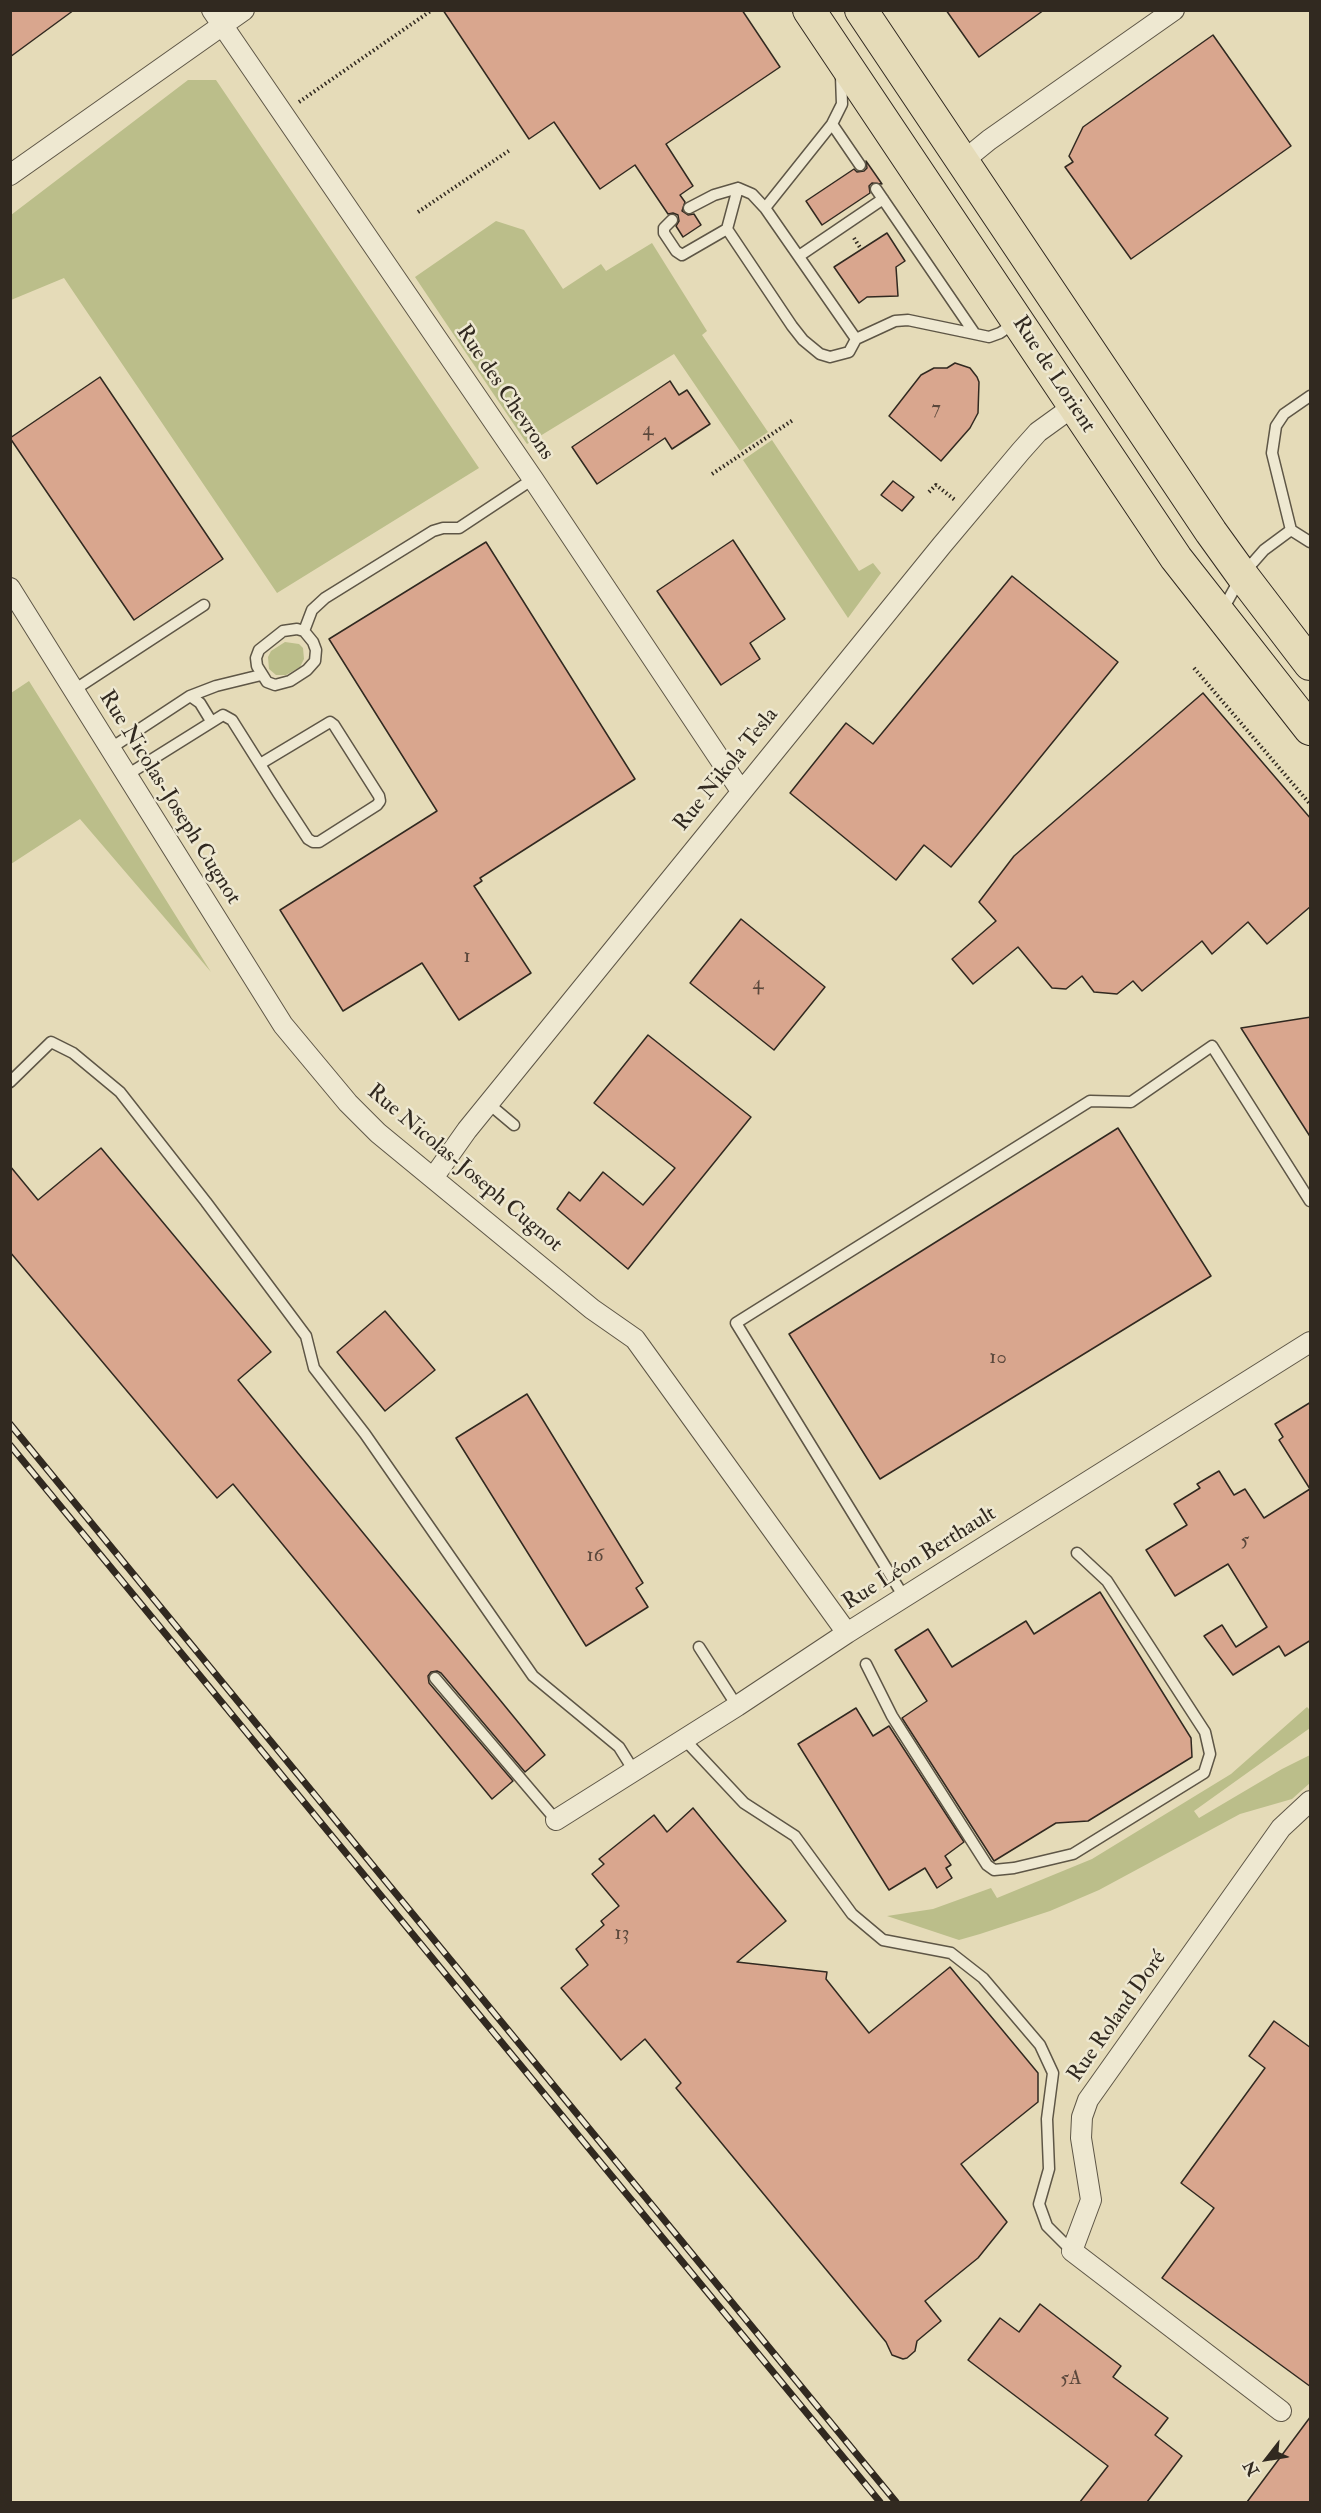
<!DOCTYPE html>
<html>
<head>
<meta charset="utf-8">
<style>
	body { margin:0 }
	#map { position:relative; width:1321px; height:2513px; overflow:hidden; background:#e5dbb8; font-family:"IM FELL Double Pica",serif }
	canvas { display:block }
	.frame { position:absolute; inset:0; border:12px solid #312920; pointer-events:none }
	.north { position:absolute; left:1237px; top:2429px; width:60px; height:60px; -webkit-text-stroke:4px #eee8d1; paint-order:stroke; rotate:239deg; font-size:16px; font-weight:700; line-height:24px; text-align:center; color:#312920 }
	.north::after { content:''; display:block; margin:auto; width:21px; height:27px; background:#312920; clip-path:polygon(50% 0,100% 100%,50% 72%,0 100%) }
</style>
</head>
<body>
<div id="map">
<canvas width="1321" height="2513"></canvas>
<div class="frame"></div>
<div class="north">N</div>
</div>
<script>
const c = document.querySelector('canvas').getContext('2d');
c.lineJoin = 'round';
function paint(path, color) { c.fillStyle = color; c.fill(path, 'evenodd'); }
const shape = rows => new Path2D(rows.map(r => 'M' + r).join(''));
function stroke(path, color, width, dash) { c.strokeStyle = color; c.lineWidth = width; c.lineCap = dash ? 'butt' : 'round'; c.setLineDash(dash || []); c.stroke(path); }
function drawText(font, color, halo, rows, align = 'center') {
  c.font = font + ' "IM FELL Double Pica",serif'; c.lineWidth = 5; c.setLineDash([]); c.textBaseline = 'middle'; c.strokeStyle = halo; c.fillStyle = color; for (const [text, x, y, turn = 0] of rows) {
    c.save(); c.translate(x, y); c.rotate((+turn || 0) * Math.PI / 180); c.textAlign = isNaN(turn) ? turn : align; if (halo) c.strokeText(text, 0, 0); c.fillText(text, 0, 0); c.restore();
  }
}
paint(shape([
	[188,80,216,80,479,468,277,593,64,278,11,300,11,215],
	[496,221,524,230,563,289,601,264,606,271,652,243,707,331,702,335,768,432,740,451,674,354,527,444,415,277],
	[772,440,859,571,873,563,881,573,848,618,743,460],
	[285,642,299,644,303,648,304,659,300,667,286,675,276,675,269,669,268,657,271,651],
	[29,681,211,972,80,819,11,864,11,693],
	[1307,1707,1310,1710,1310,1728,1194,1811,1199,1818,1282,1769,1310,1755,1310,1783,1292,1799,1240,1814,1099,1890,1050,1911,980,1934,959,1940,887,1916,933,1909,991,1888,997,1898,1092,1859,1231,1774]
]), '#bbbe8a');
const building = shape([
	[10,10,74,10,10,57,10,10],
	[443,10,742,10,780,67,666,144,693,186,680,195,685,202,682,211,688,215,694,214,701,225,683,237,676,226,679,221,678,215,673,213,668,214,635,165,600,189,554,122,529,139,443,10],
	[946,10,1044,10,979,57,946,10],
	[1213,35,1291,146,1131,259,1065,167,1073,162,1069,156,1083,127,1213,35],
	[866,161,882,184,872,183,869,186,870,193,822,225,806,201,854,169,857,172,864,171,867,168,866,161],
	[887,233,905,261,896,267,898,296,867,297,859,303,834,267,887,233],
	[955,363,970,368,977,377,979,382,978,413,970,428,941,461,889,416,921,375,934,368,947,368,955,363],
	[100,377,223,559,134,620,10,438,100,377],
	[670,381,679,395,687,390,710,424,672,449,665,438,597,484,572,447,670,381],
	[893,481,914,497,902,511,881,495,893,481],
	[733,540,785,619,750,643,760,659,721,685,657,591,733,540],
	[486,542,635,779,480,878,482,881,474,886,531,973,459,1020,422,963,343,1011,280,910,437,811,329,639,486,542],
	[1012,576,1118,662,951,867,924,845,896,880,790,793,846,723,873,744,1012,576],
	[1203,693,1311,819,1311,906,1267,944,1248,922,1212,954,1202,941,1142,991,1133,981,1117,994,1094,992,1082,976,1066,989,1052,988,1018,947,973,984,952,959,996,921,979,902,1014,856,1203,693],
	[741,919,825,987,774,1050,690,983,741,919],
	[1311,1017,1311,1138,1241,1028,1311,1017],
	[648,1035,751,1117,628,1269,557,1209,569,1192,580,1201,603,1172,643,1205,675,1168,594,1103,648,1035],
	[1118,1128,1211,1276,880,1479,789,1334,1118,1128],
	[101,1148,271,1352,238,1380,545,1755,525,1772,441,1673,437,1671,431,1672,428,1676,429,1683,513,1781,492,1799,233,1484,217,1498,10,1252,10,1166,38,1200,101,1148],
	[385,1311,435,1370,385,1411,337,1352,385,1311],
	[527,1394,643,1583,636,1588,648,1607,586,1646,456,1438,527,1394],
	[1311,1402,1311,1640,1285,1656,1279,1646,1233,1675,1204,1636,1222,1625,1236,1647,1267,1627,1228,1564,1175,1596,1146,1550,1187,1525,1174,1504,1200,1488,1197,1484,1219,1471,1234,1495,1245,1489,1264,1518,1310,1489,1279,1440,1283,1437,1275,1424,1311,1402],
	[1100,1592,1191,1738,1192,1757,1088,1821,1056,1823,994,1861,902,1718,927,1701,895,1650,928,1629,952,1667,1026,1621,1034,1634,1100,1592],
	[856,1708,873,1736,889,1726,964,1842,945,1856,951,1865,946,1868,952,1878,937,1888,925,1868,889,1890,798,1744,856,1708],
	[693,1808,786,1921,737,1962,827,1972,826,1979,869,2033,950,1967,1038,2073,1038,2102,961,2164,1007,2222,978,2258,925,2301,941,2321,917,2341,915,2351,907,2358,903,2359,892,2355,886,2342,676,2088,681,2083,645,2039,621,2060,561,1988,588,1965,576,1949,604,1925,601,1921,619,1906,592,1874,604,1864,599,1859,654,1815,667,1832,693,1808],
	[1274,2021,1311,2048,1311,2387,1162,2278,1214,2208,1181,2183,1265,2068,1249,2056,1274,2021],
	[1040,2304,1121,2366,1113,2377,1168,2418,1155,2435,1182,2456,1147,2502,1080,2502,1108,2466,968,2360,1000,2318,1019,2332,1040,2304],
	[1311,2416,1311,2502,1247,2502,1311,2416]
]);
paint(building, '#d9a68e');
stroke(building, '#312920', 1.5);
const service = shape([
	[841,76,842,104,832,124,765,208,856,339,895,321,908,320,975,334],
	[832,124,860,165],
	[876,189,975,334,989,337,1000,333,1016,322],
	[689,208,714,195,738,188,752,194,765,208],
	[672,220,664,228,664,233,676,251,682,255,727,229,792,326,803,340,820,354,830,357,849,352,856,339],
	[727,229,738,188],
	[799,256,883,199],
	[1291,530,1272,453,1276,426,1284,414,1310,396],
	[1222,611,1242,575,1264,550,1291,530,1310,542],
	[297,629,304,631,313,642,316,650,315,661,307,670,290,681,275,685,267,682,257,666,256,658,259,650,283,631,297,629],
	[304,631,312,610,325,598,433,531,443,528,459,528,533,479],
	[74,690,204,605],
	[190,696,200,703,211,721],
	[111,748,190,696,216,686,261,675],
	[127,775,223,715,232,720,278,793,308,839,313,842,319,842,377,805,380,801,379,796,334,725,330,722,260,764],
	[10,1082,51,1042,73,1053,120,1092,206,1202,306,1336,314,1368,365,1434,533,1676,619,1747,634,1771],
	[489,1104,514,1125],
	[904,1597,736,1323,1090,1101,1131,1102,1212,1046,1310,1201],
	[699,1647,737,1706],
	[866,1664,892,1716,987,1865,994,1870,1014,1868,1073,1854,1204,1773,1210,1754,1205,1732,1107,1581,1077,1553],
	[435,1678,556,1820],
	[684,1739,744,1803,795,1836,852,1914,883,1940,951,1953,983,1978,1040,2045,1053,2073,1047,2119,1049,2169,1039,2204,1047,2226,1072,2251]
]);
const minor = shape([
	[212,10,533,479,741,791],
	[962,162,989,140,1174,10],
	[10,175,244,10],
	[10,588,283,1025,348,1103,378,1133,592,1309,635,1339,847,1633],
	[433,1178,467,1130,942,545,1021,451,1038,432,1074,406],
	[556,1820,737,1706,847,1633,1310,1342],
	[1281,2411,1072,2251,1091,2200,1081,2138,1082,2117,1088,2100,1281,1828,1310,1801]
]);
const primary = shape([
	[809,10,1176,558,1310,729],
	[861,10,1211,532,1242,575,1310,664]
]);
stroke(service, '#5e5646', 13);
stroke(minor, '#5e5646', 22);
stroke(primary, '#312920', 34);
stroke(shape([
	[299,102,432,10],
	[418,212,510,150],
	[854,238,861,249],
	[712,474,793,420],
	[929,492,936,485,955,500],
	[1194,668,1310,804]
]), '#312920', 4, [1.5, 3]);
stroke(service, '#eee8d1', 10);
stroke(minor, '#eee8d1', 20);
stroke(primary, '#e5dbb8', 32);
const rail = shape([
	[10,1424,896,2502],
	[10,1445,880,2502]
]);
stroke(rail, '#312920', 7);
stroke(rail, '#eee8d1', 4.5, [14]);
drawText('20px', '#5b483c', null, [
	["7",936,410],
	["4",648,431],
	["1",467,958],
	["4",758,985],
	["10",998,1359],
	["5",1245,1542],
	["16",595,1557],
	["13",622,1935],
	["5A",1071,2380]
]);
drawText('22px', '#312920', '#eee8d1', [
	["Rue de Lorient",1053,375,57],
	["Rue des Chevrons",504,393,56],
	["Rue Nikola Tesla",727,770,-51],
	["Rue Nicolas-Joseph Cugnot",169,798,58],
	["Rue Nicolas-Joseph Cugnot",464,1169,40],
	["Rue Léon Berthault",920,1559,-32],
	["Rue Roland Doré",1118,2017,-55]
]);
</script>
</body>
</html>
